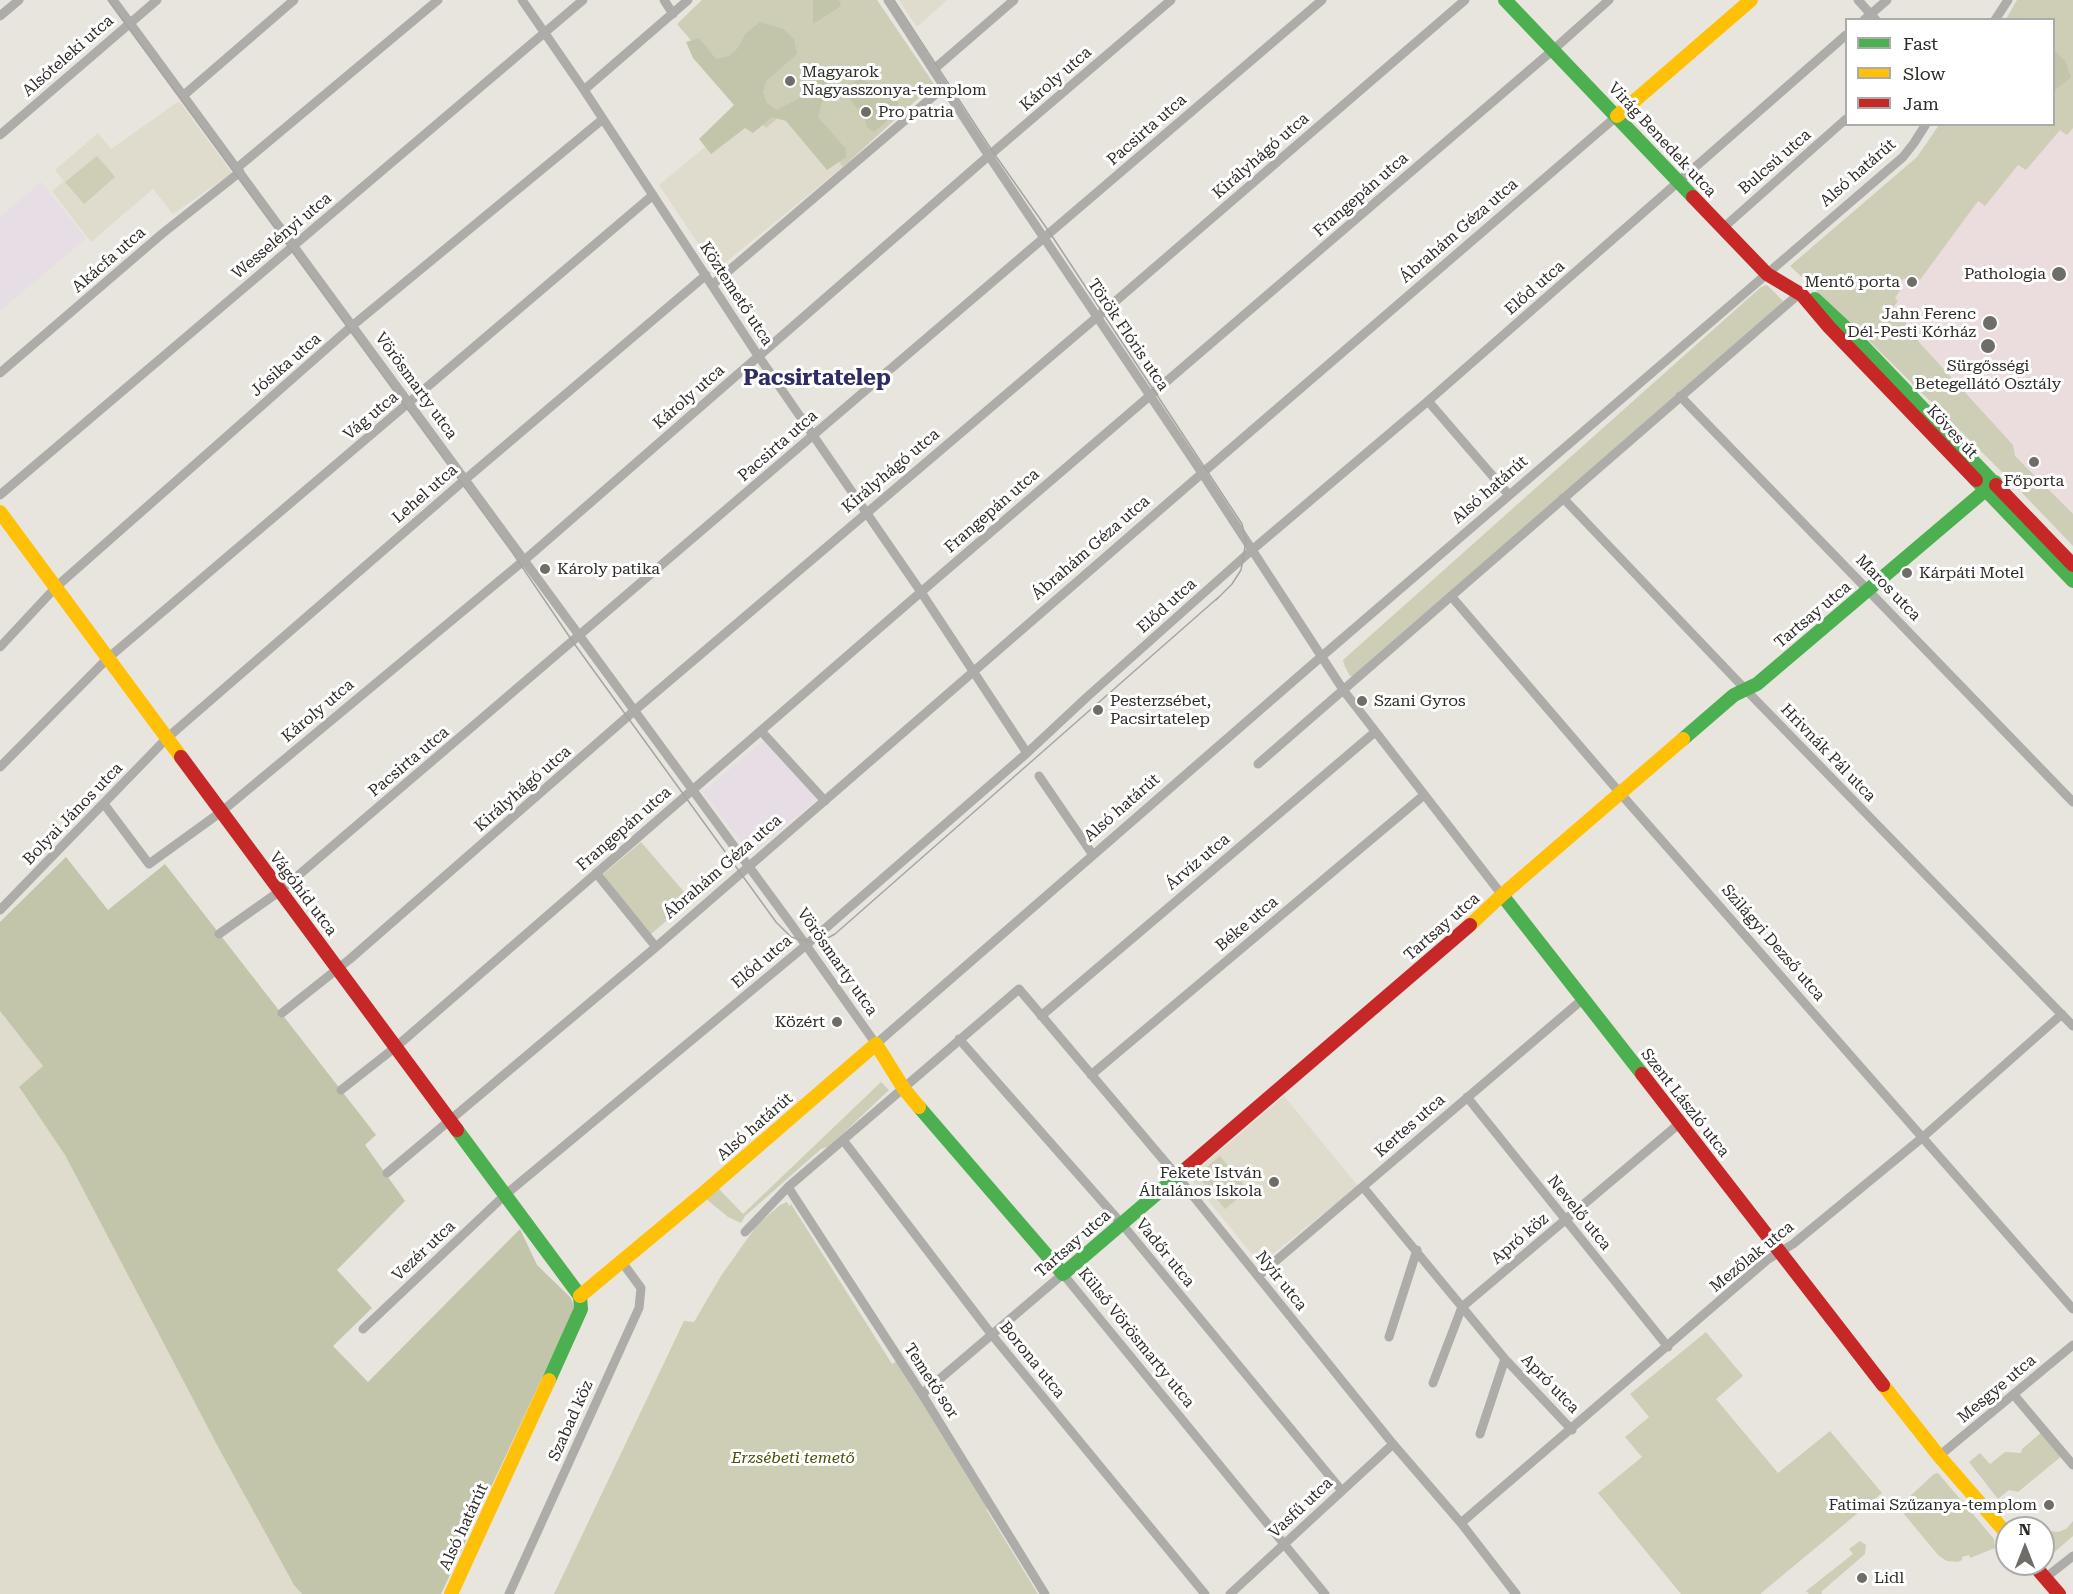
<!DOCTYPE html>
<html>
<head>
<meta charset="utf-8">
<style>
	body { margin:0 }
	#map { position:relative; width:2073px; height:1594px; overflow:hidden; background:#e7e5de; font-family:"Roboto Serif",serif }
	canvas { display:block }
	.legend { position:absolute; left:1845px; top:18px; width:210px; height:108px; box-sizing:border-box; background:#fff; border:2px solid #acaba9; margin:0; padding:8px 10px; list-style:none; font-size:18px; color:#2f2d29 }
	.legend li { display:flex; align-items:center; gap:12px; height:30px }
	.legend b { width:30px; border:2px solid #acaba9 }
	.north { position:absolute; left:1995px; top:1516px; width:60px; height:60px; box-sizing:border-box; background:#fff; border:2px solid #acaba9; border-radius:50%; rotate:0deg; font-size:16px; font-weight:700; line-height:24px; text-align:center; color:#2f2d29 }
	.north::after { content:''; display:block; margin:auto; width:21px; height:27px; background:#6f6d68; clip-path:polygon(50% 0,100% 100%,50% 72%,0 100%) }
</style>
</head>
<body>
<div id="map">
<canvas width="2073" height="1594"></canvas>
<ul class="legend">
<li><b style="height:8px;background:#4caf50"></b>Fast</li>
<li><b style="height:8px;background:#ffc107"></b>Slow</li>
<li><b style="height:8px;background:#c62828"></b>Jam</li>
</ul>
<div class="north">N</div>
</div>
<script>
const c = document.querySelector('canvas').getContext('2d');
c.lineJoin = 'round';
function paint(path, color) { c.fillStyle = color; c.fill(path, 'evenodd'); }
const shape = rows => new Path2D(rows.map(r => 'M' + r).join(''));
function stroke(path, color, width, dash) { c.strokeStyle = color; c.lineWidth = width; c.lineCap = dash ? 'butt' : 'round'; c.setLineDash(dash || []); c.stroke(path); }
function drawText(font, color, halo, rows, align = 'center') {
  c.font = font + ' "Roboto Serif",serif'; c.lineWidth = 6; c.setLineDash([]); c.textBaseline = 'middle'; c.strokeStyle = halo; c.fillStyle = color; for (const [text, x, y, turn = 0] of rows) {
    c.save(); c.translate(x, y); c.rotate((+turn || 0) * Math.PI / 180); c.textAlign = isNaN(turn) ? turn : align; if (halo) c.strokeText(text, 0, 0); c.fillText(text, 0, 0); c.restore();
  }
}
paint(shape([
	[41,182,86,238,0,311,0,217],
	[764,740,818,799,752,852,749,852,703,792]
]), '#e6dde5');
paint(shape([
	[899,0,947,0,917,27],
	[179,101,232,173,173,214,153,189,91,242,52,191,64,181,55,170,98,133,111,149],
	[792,106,843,167,716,270,659,185,750,110],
	[0,1011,43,1066,19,1088,65,1155,217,1445,294,1585,302,1594,0,1594],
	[1284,1096,1358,1186,1260,1264,1189,1177]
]), '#dfdbcd');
paint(shape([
	[2073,128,2073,514,2015,456,2012,445,1918,341,1922,335,1890,311,1898,301,1894,298,1902,289,1899,286,1904,278,1913,274,1920,280,1978,201,1985,205,2019,164,2026,170,2060,129,2067,135]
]), '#ebdcdd');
paint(shape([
	[702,0,877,0,934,84,843,167,792,106,766,128,677,24],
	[2017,0,2073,0,2073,128,2067,135,2060,130,2026,170,2018,165,1985,206,1978,201,1920,280,1913,275,1908,281,1904,278,1899,286,1902,288,1895,298,1898,301,1890,311,1922,335,1918,341,2013,445,2015,456,2073,514,2073,546,2004,474,1851,323,1790,266,1917,157,1939,125,2054,124,2054,20,2006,19],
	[97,156,115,177,84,204,65,182],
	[1767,285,1783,301,1781,305,1357,677,1350,676,1345,667,1343,660,1761,287],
	[641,842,691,900,651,934,601,876],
	[881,1082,889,1090,830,1146,821,1149,745,1216,741,1223,728,1217,705,1198,718,1188,743,1214],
	[1220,1156,1248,1190,1225,1209,1197,1175],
	[787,1202,789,1206,787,1209,791,1204,892,1364,898,1360,989,1507,986,1509,1038,1594,554,1594,684,1321,694,1322,721,1276,757,1225,780,1205],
	[1706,1332,1743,1376,1716,1399,1778,1473,1830,1431,1882,1493,1760,1594,1681,1594,1598,1493,1642,1457,1625,1437,1649,1417,1630,1394],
	[2043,1431,2063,1455,2018,1492,2009,1490,1998,1499,1969,1462,1980,1453,1990,1464,2005,1452,2021,1453,2022,1449],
	[1938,1473,1994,1539,1995,1548,1970,1558,1969,1555,1962,1557,1962,1560,1958,1562,1947,1561,1939,1556,1904,1514,1903,1505,1907,1499,1934,1474],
	[2073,1521,2073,1536,2050,1556,2043,1548,2043,1530,2058,1532,2066,1529],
	[1860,1541,1866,1545,1865,1554,1821,1592,1822,1594,1809,1594,1806,1591,1853,1554,1849,1549]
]), '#cdceb5');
paint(shape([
	[813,0,839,0,841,6,813,24],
	[760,22,783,29,794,39,797,54,766,81,763,92,767,103,777,110,798,99,822,76,828,83,830,92,822,103,818,117,846,149,846,157,827,170,786,121,772,117,753,133,745,128,711,154,699,139,734,105,693,58,686,42,699,38,716,59,729,56,738,48,746,33],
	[2054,49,2065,61,2071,77,2054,91],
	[858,79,874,84,884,95,899,102,895,114,874,132,867,127,863,115,846,95,848,87],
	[66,857,108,910,165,864,376,1135,365,1145,405,1201,337,1270,372,1308,333,1346,368,1382,520,1229,537,1265,571,1298,574,1307,572,1314,441,1594,302,1594,294,1585,217,1445,65,1155,19,1087,43,1066,0,1011,0,922]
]), '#c3c5aa');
stroke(shape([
	[113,0,791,924,876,1044,1314,663,1903,157,1914,143,1926,124],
	[522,0,584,90,755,351,921,592,1027,753],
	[664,0,673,14],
	[888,0,985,150,1202,473,1344,691,1502,895],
	[1858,0,1876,20],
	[0,16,19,0],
	[1864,20,1887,0],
	[1995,20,2008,0],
	[933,70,1014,0],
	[584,90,688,0],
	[184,95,294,0],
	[0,135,157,0],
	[237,168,438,0],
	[1723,228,1846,119],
	[712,285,944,87],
	[0,373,163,233,240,172],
	[1680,396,2073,802],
	[1428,401,1509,495],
	[0,495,583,0],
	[1563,498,1745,689,2073,1026],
	[1451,596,1620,793,2073,1309],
	[0,647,56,587,352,326,603,119],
	[761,731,825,801],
	[1258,764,1800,293],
	[0,767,107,659,653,195],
	[1039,776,1093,855],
	[104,804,149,864,221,812,528,557,985,159,1171,0],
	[596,873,656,947],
	[0,910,167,738,461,483,706,275],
	[219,934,280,891,1322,0],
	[282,1013,350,959,634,711,1103,312,1465,0],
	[1041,1016,1375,732],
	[959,1039,1122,1224,1342,1491],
	[1091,1075,1424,795],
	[341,1090,397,1046,921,592,1553,50,1609,0],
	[1467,1097,1668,1347],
	[843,1140,992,1335,1205,1594],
	[387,1173,656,947,1207,469,1617,116],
	[788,1187,922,1394,1045,1594],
	[1363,1187,1505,1359,1572,1430],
	[745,1232,788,1187,1019,989,1177,1176,1393,1444,1461,1523,1516,1594],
	[1258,1276,1583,999],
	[363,1329,505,1195,805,946,1027,753,1087,697,1252,550,1428,401,1846,35],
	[1389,1337,1417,1250],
	[1433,1383,1462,1307,1680,1123],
	[922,1394,1063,1274,1325,1594],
	[2014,1395,2073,1465],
	[1480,1434,1505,1359],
	[1939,1456,2073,1345],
	[1461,1523,1767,1260,1793,1244,1923,1137,2062,1014],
	[2045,1578,2073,1556],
	[509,1594,639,1308,641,1288,622,1262],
	[1230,1594,1393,1444]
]), '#adaca9', 9);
stroke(shape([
	[1505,0,1693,197],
	[1815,299,1845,327,1996,485],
	[1976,480,2073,581],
	[1683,739,1734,695,1757,684,1995,482],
	[1502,895,1642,1074],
	[919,1107,1063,1274,1188,1167],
	[457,1130,580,1296,581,1309,549,1380]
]), '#4caf50', 14);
stroke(shape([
	[1617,116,1751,0],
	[0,512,181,757],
	[1470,925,1502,895,1683,739],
	[580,1296,699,1197,876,1044,904,1089,919,1107],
	[1883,1385,1939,1456,2007,1534],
	[451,1594,549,1380]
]), '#ffc107', 14);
stroke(shape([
	[1693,197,1767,274,1802,295,1829,327,1976,480],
	[1996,485,2073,565],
	[181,757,457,1130],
	[1642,1074,1883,1385],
	[1188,1167,1470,925],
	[2033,1564,2059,1594]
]), '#c62828', 14);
stroke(shape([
	[108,0,512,552,573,642,776,922,791,937,809,942,824,940,835,934,1221,595],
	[894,0,993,152,1050,233,1242,524,1246,541,1241,570,1232,584,1216,600]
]), '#a7a5a2', 1.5);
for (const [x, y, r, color] of [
	[790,81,6,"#6f6d68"],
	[866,112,6,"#6f6d68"],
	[2059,274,8,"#6f6d68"],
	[1912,282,6,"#6f6d68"],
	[1990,323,8,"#6f6d68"],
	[1988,346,8,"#6f6d68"],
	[2034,462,6,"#6f6d68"],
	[545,569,6,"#6f6d68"],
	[1907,573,6,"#6f6d68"],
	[1362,701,6,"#6f6d68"],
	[1098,710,6,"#6f6d68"],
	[837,1022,6,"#6f6d68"],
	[1274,1182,6,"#6f6d68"],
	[2049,1505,6,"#6f6d68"],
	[1862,1578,6,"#6f6d68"]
]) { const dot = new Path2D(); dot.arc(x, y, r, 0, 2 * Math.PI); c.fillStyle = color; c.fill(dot); stroke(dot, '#fff', 2); }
drawText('16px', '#2f2d29', '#fff', [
	["Alsóteleki utca",68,56,-41],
	["Károly utca",1056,79,-41],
	["Pacsirta utca",1147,130,-41],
	["Virág Benedek utca",1662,140,47],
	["Királyhágó utca",1261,156,-41],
	["Bulcsú utca",1775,162,-41],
	["Alsó határút",1858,173,-41],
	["Frangepán utca",1361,195,-41],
	["Ábrahám Géza utca",1459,231,-41],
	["Wesselényi utca",282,236,-40],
	["Akácfa utca",109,260,-41],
	["Előd utca",1535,288,-41],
	["Köztemető utca",736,294,57],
	["Török Flóris utca",1128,335,56],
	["Jósika utca",286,365,-41],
	["Vörösmarty utca",416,386,54],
	["Károly utca",689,397,-41],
	["Vág utca",371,416,-40],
	["Köves út",1952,432,47],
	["Pacsirta utca",778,446,-41],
	["Királyhágó utca",891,471,-40],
	["Alsó határút",1490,490,-41],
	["Lehel utca",425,494,-41],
	["Frangepán utca",992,511,-41],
	["Ábrahám Géza utca",1091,548,-41],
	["Maros utca",1888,588,46],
	["Előd utca",1167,606,-42],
	["Tartsay utca",1813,615,-40],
	["Károly utca",318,711,-40],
	["Hrivnák Pál utca",1828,753,46],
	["Pacsirta utca",409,762,-40],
	["Királyhágó utca",523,789,-41],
	["Alsó határút",1122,808,-41],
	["Bolyai János utca",73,814,-46],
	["Frangepán utca",624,829,-41],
	["Árvíz utca",1198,862,-40],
	["Ábrahám Géza utca",723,867,-41],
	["Vágóhíd utca",303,894,53],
	["Béke utca",1247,924,-40],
	["Tartsay utca",1442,927,-41],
	["Szilágyi Dezső utca",1773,943,49],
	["Előd utca",762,962,-40],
	["Vörösmarty utca",837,962,55],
	["Szent László utca",1685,1103,52],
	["Kertes utca",1410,1126,-41],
	["Alsó határút",755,1127,-41],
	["Nevelő utca",1579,1213,51],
	["Apró köz",1520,1239,-40],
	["Tartsay utca",1073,1244,-41],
	["Vezér utca",424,1251,-43],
	["Vadőr utca",1165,1253,51],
	["Mezőlak utca",1752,1257,-39],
	["Nyír utca",1281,1281,51],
	["Külső Vörösmarty utca",1136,1338,51],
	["Borona utca",1032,1360,51],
	["Temető sor",931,1381,57],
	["Apró utca",1550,1384,46],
	["Mesgye utca",1997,1389,-40],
	["Szabad köz",571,1421,-66],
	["Vasfű utca",1301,1508,-43],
	["Alsó határút",464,1527,-65]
]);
drawText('16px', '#2f2d29', '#fff', [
	["Magyarok",802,72],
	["Nagyasszonya-templom",802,90],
	["Pro patria",878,112],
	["Pathologia",2046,274,"right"],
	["Mentő porta",1900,282,"right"],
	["Jahn Ferenc",1976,314,"right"],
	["Dél-Pesti Kórház",1976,332,"right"],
	["Sürgősségi",1988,366,"center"],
	["Betegellátó Osztály",1988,384,"center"],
	["Főporta",2034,481,"center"],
	["Károly patika",557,569],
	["Kárpáti Motel",1919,573],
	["Pesterzsébet,",1110,701],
	["Pacsirtatelep",1110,719],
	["Szani Gyros",1374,701],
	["Közért",825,1022,"right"],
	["Fekete István",1262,1173,"right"],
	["Általános Iskola",1262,1191,"right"],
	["Fatimai Szűzanya-templom",2037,1505,"right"],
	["Lidl",1874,1578]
], 'left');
drawText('italic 16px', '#4d5107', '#fff', [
	["Erzsébeti temető",793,1458]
]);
drawText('bold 22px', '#2f2b65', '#fff', [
	["Pacsirtatelep",817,379]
]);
</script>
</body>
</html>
